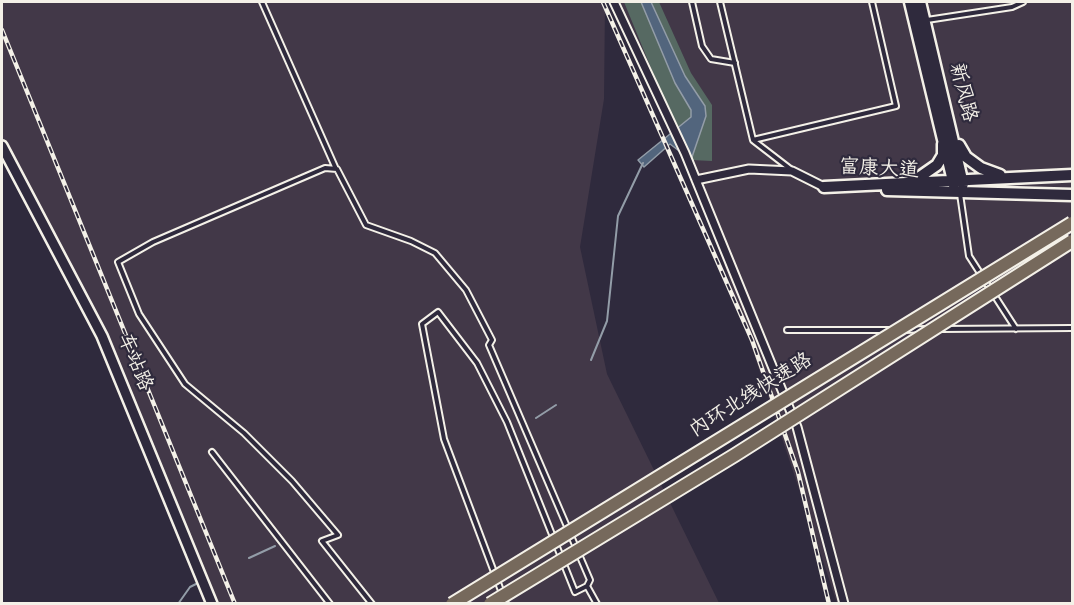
<!DOCTYPE html>
<html>
<head>
<meta charset="utf-8">
<style>
	body { margin:0 }
	#map { position:relative; width:1074px; height:605px; overflow:hidden; background:#2f2a3d; font-family:"Gochi Hand",sans-serif }
	canvas { display:block }
	.frame { position:absolute; inset:0; border:3px solid #f4f1e8; pointer-events:none }
</style>
</head>
<body>
<div id="map">
<canvas width="1074" height="605"></canvas>
<div class="frame"></div>
</div>
<script>
const c = document.querySelector('canvas').getContext('2d');
c.lineJoin = 'round';
function paint(path, color) { c.fillStyle = color; c.fill(path, 'evenodd'); }
const shape = rows => new Path2D(rows.map(r => 'M' + r).join(''));
function stroke(path, color, width, dash) { c.strokeStyle = color; c.lineWidth = width; c.lineCap = dash ? 'butt' : 'round'; c.setLineDash(dash || []); c.stroke(path); }
function drawText(font, color, halo, rows, align = 'center') {
  c.font = font + ' "Gochi Hand","LXGW WenKai TC",sans-serif'; c.lineWidth = 4.5; c.setLineDash([]); c.textBaseline = 'middle'; c.strokeStyle = halo; c.fillStyle = color; for (const [text, x, y, turn = 0] of rows) {
    c.save(); c.translate(x, y); c.rotate((+turn || 0) * Math.PI / 180); c.textAlign = isNaN(turn) ? turn : align; if (halo) c.strokeText(text, 0, 0); c.fillText(text, 0, 0); c.restore();
  }
}
paint(shape([
	[2,2,605,2,604,99,580,247,607,374,719,603,211,603,102,336,2,146],
	[616,2,1072,2,1072,603,837,603,696,180]
]), '#423848');
paint(shape([
	[624,2,641,2,675,83,691,110,691,117,676,129],
	[651,2,659,2,691,73,712,105,712,161,691,160,706,116,705,106,685,76]
]), '#566962');
const water = shape([
	[641,2,651,2,685,76,705,106,706,116,691,160,670,144,644,167,638,160,691,117,691,110,675,83,641,2]
]);
paint(water, '#52657d');
stroke(water, '#939da8', 1.5);
stroke(shape([
	[591,360,607,321,618,216,643,163],
	[536,418,556,405],
	[249,558,275,546],
	[178,604,190,587,196,584]
]), '#939da8', 2);
const service = shape([
	[262,2,336,169],
	[692,2,702,46,711,59,735,63],
	[720,2,753,140,896,106,872,2],
	[927,20,1012,7,1023,2],
	[754,141,793,171],
	[960,194,969,256,1016,329],
	[941,329,1072,328],
	[787,330,892,330],
	[905,330,925,329],
	[212,452,330,604],
	[372,604,322,541,338,535,292,481,244,433,185,384,139,314,118,262,153,242,325,168,337,169,366,225,411,241,435,253,466,290,492,340,489,345,590,580,587,586],
	[506,604,444,439,422,324,438,312,477,363,507,422,575,592,587,586,597,604]
]);
const minor = shape([
	[614,2,685,153,797,427,844,604],
	[696,180,749,169,792,171,824,187]
]);
const tertiary = shape([
	[2,146,102,336,212,604]
]);
const secondary = shape([
	[910,2,954,185],
	[920,2,963,184],
	[959,145,966,157,981,168,1000,175],
	[914,181,937,165,943,155,943,144],
	[824,187,1072,175],
	[887,190,1072,195]
]);
stroke(service, '#f4f1e8', 8);
stroke(minor, '#f4f1e8', 11);
stroke(tertiary, '#f4f1e8', 14);
stroke(secondary, '#f4f1e8', 15);
stroke(service, '#2f2a3d', 4);
stroke(minor, '#2f2a3d', 7);
stroke(tertiary, '#2f2a3d', 9);
stroke(secondary, '#2f2a3d', 10);
const rail = shape([
	[603,2,752,340,798,472,829,604],
	[2,30,235,604]
]);
stroke(rail, '#f4f1e8', 4.5);
stroke(rail, '#2f2a3d', 2, [7]);
const trunkBridge = shape([
	[452,604,1072,223],
	[490,604,735,455,1072,241]
]);
stroke(trunkBridge, '#f4f1e8', 16, []);
stroke(trunkBridge, '#76695c', 12);
drawText('20px', '#f4f1e8', '#2f2a3d', [
	["新风路",961,93,76],
	["富康大道",879,171,3],
	["车站路",133,363,67],
	["内环北线快速路",752,397,-32]
]);
</script>
</body>
</html>
